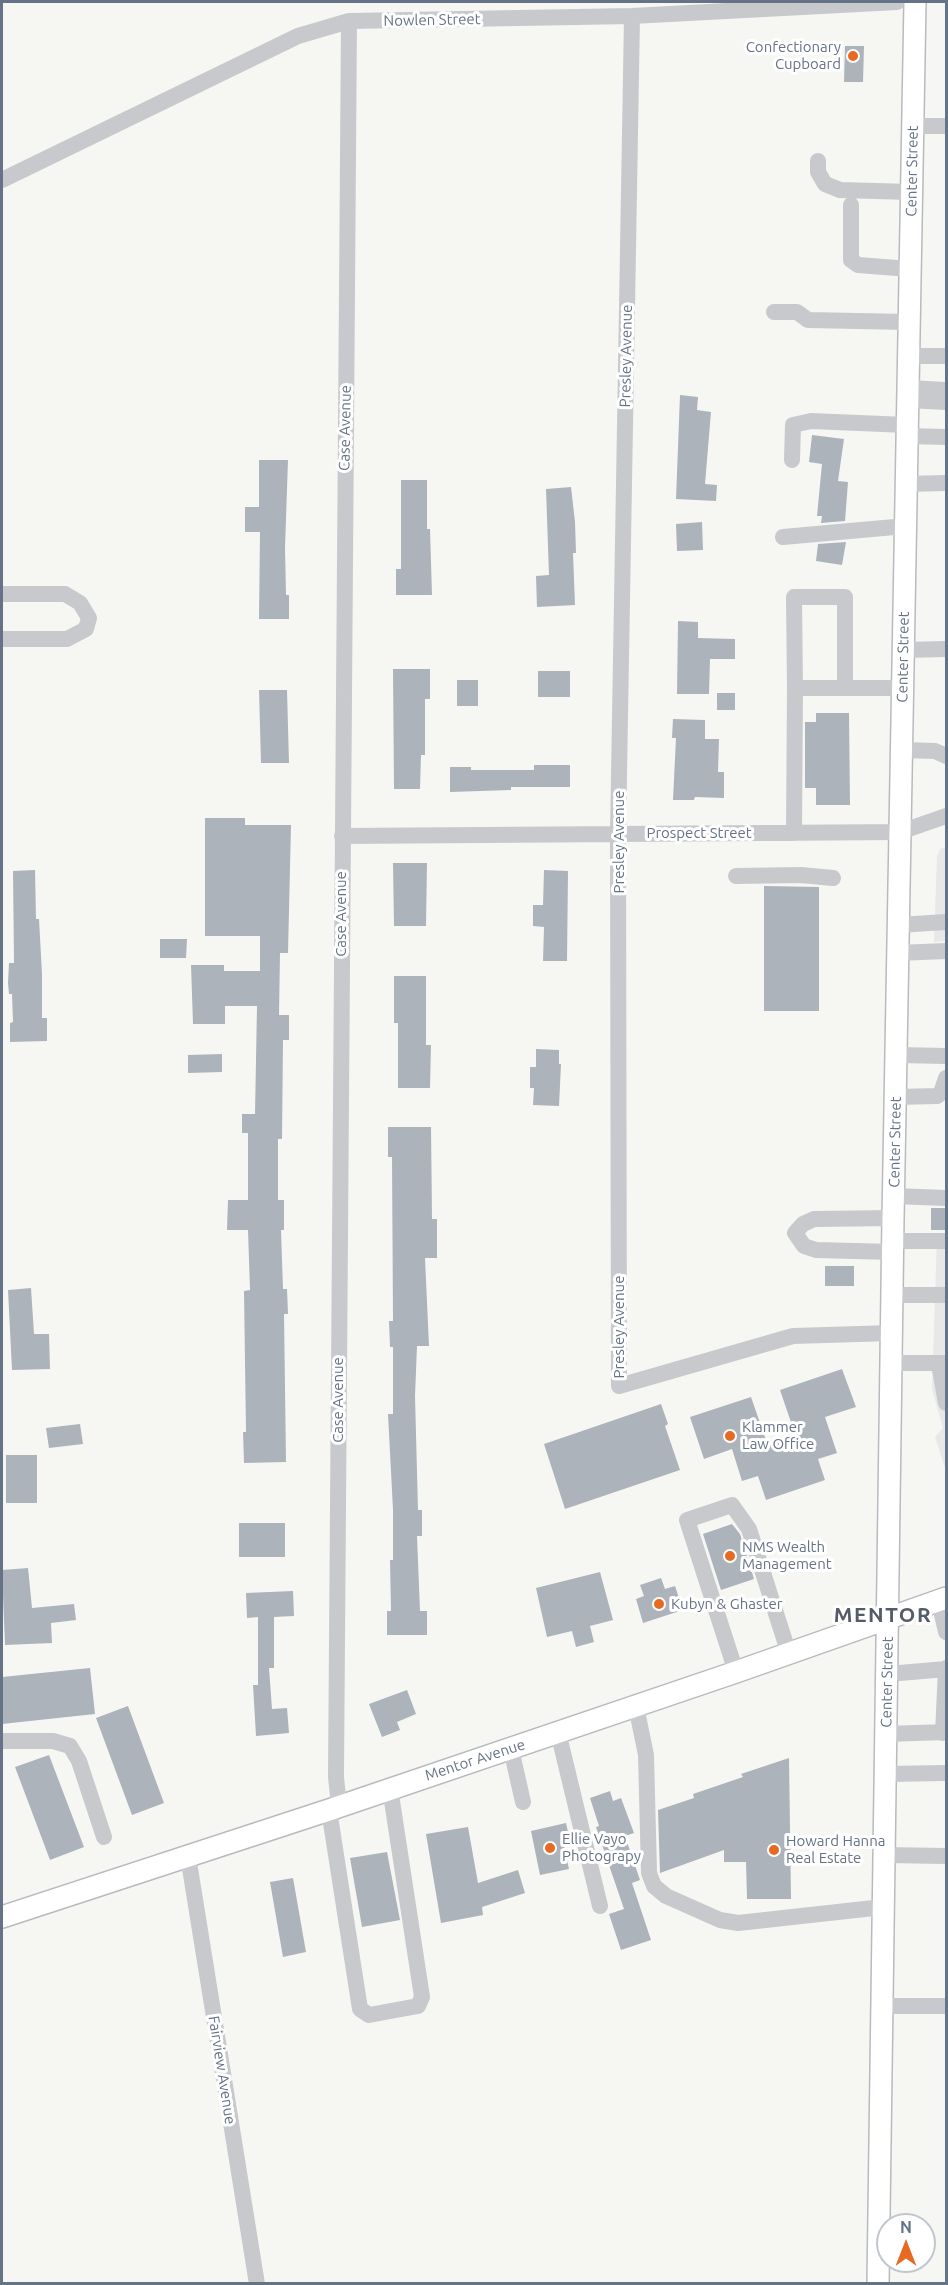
<!DOCTYPE html>
<html>
<head>
<meta charset="utf-8">
<style>
	body { margin:0 }
	#map { position:relative; width:948px; height:2285px; overflow:hidden; background:#f6f7f3; font-family:Ubuntu,sans-serif }
	canvas { display:block }
	.frame { position:absolute; inset:0; border:3px solid #657386; pointer-events:none }
	.north { position:absolute; left:876px; top:2213px; width:60px; height:60px; box-sizing:border-box; background:#fff; border:2px solid #c1c7cf; border-radius:50%; rotate:0deg; font-size:16px; font-weight:700; line-height:24px; text-align:center; color:#657386 }
	.north::after { content:''; display:block; margin:auto; width:21px; height:27px; background:#e86922; clip-path:polygon(50% 0,100% 100%,50% 72%,0 100%) }
</style>
</head>
<body>
<div id="map">
<canvas width="948" height="2285"></canvas>
<div class="frame"></div>
<div class="north">N</div>
</div>
<script>
const c = document.querySelector('canvas').getContext('2d');
c.lineJoin = 'round';
function paint(path, color) { c.fillStyle = color; c.fill(path, 'evenodd'); }
const shape = rows => new Path2D(rows.map(r => 'M' + r).join(''));
function stroke(path, color, width, dash) { c.strokeStyle = color; c.lineWidth = width; c.lineCap = dash ? 'butt' : 'round'; c.setLineDash(dash || []); c.stroke(path); }
function drawText(font, color, halo, rows, align = 'center') {
  c.font = font + ' Ubuntu,sans-serif'; c.lineWidth = 6; c.setLineDash([]); c.textBaseline = 'middle'; c.strokeStyle = halo; c.fillStyle = color; for (const [text, x, y, turn = 0] of rows) {
    c.save(); c.translate(x, y); c.rotate((+turn || 0) * Math.PI / 180); c.textAlign = isNaN(turn) ? turn : align; if (halo) c.strokeText(text, 0, 0); c.fillText(text, 0, 0); c.restore();
  }
}
paint(shape([
	[946,847,946,941,934,942,937,857,940,849],
	[937,1236,946,1236,946,1471,935,1437,943,1428,932,1389]
]), '#e7e8e7');
paint(shape([
	[845,46,864,46,863,82,844,82],
	[680,395,698,397,697,410,711,412,705,484,717,485,716,501,676,499],
	[812,435,844,439,838,481,848,482,845,521,821,523,822,516,817,516,822,464,809,462],
	[259,460,288,460,285,548,286,595,289,595,289,619,259,619,260,532,245,532,245,507,259,507],
	[401,480,427,480,427,529,430,529,432,595,396,595,396,569,401,569],
	[571,487,575,522,576,553,573,553,575,605,537,607,536,576,549,575,546,489],
	[702,522,703,550,677,551,676,524],
	[846,542,842,565,816,561,818,544],
	[678,621,698,622,698,638,735,639,735,659,710,659,709,694,677,694],
	[393,669,430,669,430,699,425,699,425,755,421,755,420,789,394,789],
	[538,671,570,671,570,697,538,697],
	[457,680,478,680,478,706,457,706],
	[259,690,287,690,289,763,261,763],
	[717,693,735,693,735,710,717,710],
	[816,713,849,713,850,805,816,805,816,788,805,788,805,722,816,722],
	[673,719,705,720,705,739,719,739,718,772,724,772,724,798,695,797,694,800,673,800,676,738,672,738],
	[534,765,570,765,570,787,511,787,511,790,450,792,450,767,471,767,471,770,534,770],
	[205,818,245,818,245,825,291,825,288,953,280,953,279,1015,289,1015,289,1040,283,1040,282,1139,278,1139,278,1200,284,1200,284,1230,281,1230,283,1289,287,1289,288,1314,284,1314,286,1462,244,1463,243,1432,246,1432,244,1291,250,1290,248,1230,227,1230,228,1200,248,1200,248,1133,242,1133,242,1114,255,1114,257,1006,225,1006,225,1024,193,1024,191,965,224,965,224,971,260,971,260,936,205,936],
	[393,863,427,863,426,926,394,926],
	[35,870,36,919,39,919,42,974,42,1018,47,1018,47,1041,10,1042,10,1023,13,1022,12,994,9,994,8,983,9,963,14,963,13,871],
	[544,870,568,871,567,961,543,961,544,927,533,926,533,905,543,905],
	[764,886,819,887,819,1011,764,1011],
	[160,939,187,939,186,958,160,958],
	[394,976,426,976,426,1045,431,1045,430,1088,398,1088,398,1023,394,1023],
	[536,1049,559,1050,559,1064,561,1064,559,1106,533,1105,534,1088,530,1088,530,1067,536,1067],
	[222,1054,222,1072,188,1073,188,1055],
	[388,1127,431,1127,432,1219,437,1219,437,1258,425,1258,429,1346,417,1346,415,1396,418,1510,422,1510,422,1536,417,1536,420,1611,427,1611,427,1635,387,1635,387,1611,391,1611,390,1560,393,1560,393,1510,388,1414,393,1414,393,1347,390,1347,389,1321,393,1321,392,1157,388,1157],
	[931,1208,946,1208,946,1230,931,1230],
	[825,1266,854,1266,854,1286,825,1286],
	[31,1288,34,1334,49,1334,50,1369,12,1370,8,1290],
	[842,1369,856,1407,825,1417,837,1453,818,1459,825,1480,766,1500,758,1476,742,1481,732,1449,704,1459,690,1417,751,1397,767,1443,795,1434,780,1390],
	[661,1404,668,1424,665,1426,680,1470,565,1509,544,1444],
	[80,1424,83,1444,49,1448,46,1428],
	[6,1455,37,1455,37,1503,6,1503],
	[239,1523,285,1523,285,1557,239,1557],
	[732,1524,740,1534,754,1579,721,1590,703,1534],
	[28,1568,32,1608,74,1604,76,1620,51,1623,52,1643,5,1645,2,1570],
	[600,1572,613,1620,590,1626,594,1642,576,1647,572,1631,547,1637,536,1588],
	[661,1578,665,1589,675,1586,683,1610,643,1623,636,1599,644,1596,640,1585],
	[293,1591,294,1616,274,1617,274,1668,269,1668,272,1709,287,1708,289,1733,256,1736,253,1685,258,1685,258,1617,247,1618,246,1593],
	[90,1668,95,1714,2,1724,2,1677],
	[407,1690,416,1714,397,1722,400,1730,382,1737,369,1704],
	[128,1706,164,1803,132,1815,96,1718],
	[49,1755,84,1847,50,1860,15,1767],
	[789,1758,791,1899,747,1899,746,1862,724,1862,724,1850,660,1873,658,1810,694,1798,693,1794,743,1777,741,1774],
	[610,1791,613,1801,621,1798,634,1833,625,1836,640,1880,632,1883,651,1940,621,1950,609,1914,624,1909,596,1827,599,1826,590,1798],
	[566,1823,571,1845,564,1846,569,1869,540,1875,531,1831],
	[468,1827,478,1883,518,1870,525,1893,482,1907,483,1915,441,1923,426,1834],
	[387,1852,400,1920,362,1927,350,1858],
	[293,1878,306,1952,283,1957,270,1882]
]), '#acb3ba');
const major = shape([
	[2,1917,329,1810,736,1672,946,1598],
	[878,2284,893,1218,915,2]
]);
stroke(major, '#b7babf', 24);
stroke(shape([
	[632,16,618,834,619,1386,793,1336,892,1333],
	[913,126,946,126],
	[818,161,818,172,825,184,840,190,911,192],
	[2,180,298,36,349,21,632,16,897,2],
	[851,205,851,260,858,265,910,269],
	[774,312,797,312,808,320,909,322],
	[908,356,946,356],
	[908,388,946,390],
	[908,400,946,402],
	[907,436,946,437],
	[792,460,793,425,811,421,907,425],
	[906,484,946,483],
	[783,537,906,526],
	[2,594,65,594,80,603,89,618,86,629,67,639,2,639],
	[903,650,946,649],
	[795,688,794,597,845,597,845,688],
	[902,750,935,751,946,756],
	[794,833,795,688,903,688],
	[342,836,900,832,946,816],
	[736,876,801,875,833,878],
	[898,925,946,922],
	[898,953,946,951],
	[897,1055,946,1056],
	[896,1097,937,1096,941,1093,946,1078],
	[894,1196,946,1198],
	[893,1241,946,1241],
	[893,1252,816,1250,804,1246,795,1233,803,1224,814,1219,893,1218],
	[893,1295,946,1295],
	[892,1363,946,1363],
	[939,1364,946,1403],
	[939,1601,946,1632],
	[736,1672,687,1520,732,1505,749,1529,789,1654],
	[888,1674,946,1669],
	[636,1706,646,1755,649,1873,654,1886,666,1896,720,1920,738,1923,883,1907],
	[558,1732,600,1906],
	[943,1733,946,1668],
	[886,1734,946,1732],
	[2,1741,53,1741,70,1746,79,1761,104,1837],
	[511,1749,523,1802],
	[886,1774,946,1773],
	[339,1806,336,1777,349,21],
	[329,1810,360,2009,369,2015,418,2006,422,1997,390,1788],
	[884,1855,946,1856],
	[188,1856,257,2284],
	[881,2006,946,2006]
]), '#c7c9cd', 16);
stroke(major, '#fff', 21);
for (const [x, y, r, color] of [
	[853,56,6,"#e86922"],
	[730,1436,6,"#e86922"],
	[730,1556,6,"#e86922"],
	[659,1604,6,"#e86922"],
	[550,1848,6,"#e86922"],
	[774,1850,6,"#e86922"]
]) { const dot = new Path2D(); dot.arc(x, y, r, 0, 2 * Math.PI); c.fillStyle = color; c.fill(dot); stroke(dot, '#fff', 2); }
drawText('15px', '#657386', '#fff', [
	["Nowlen Street",432,20,-1],
	["Center Street",912,171,-89],
	["Presley Avenue",626,356,-89],
	["Case Avenue",345,428,-89],
	["Center Street",903,657,-89],
	["Prospect Street",699,833],
	["Presley Avenue",619,842,-90],
	["Case Avenue",341,914,-90],
	["Center Street",895,1142,-89],
	["Presley Avenue",619,1327,-90],
	["Case Avenue",338,1400,-90],
	["Center Street",887,1682,-89],
	["Mentor Avenue",475,1760,-18],
	["Fairview Avenue",222,2070,81]
]);
drawText('15px', '#657386', '#fff', [
	["Confectionary",841,47,"right"],
	["Cupboard",841,64,"right"],
	["Klammer",742,1427],
	["Law Office",742,1444],
	["NMS Wealth",742,1547],
	["Management",742,1564],
	["Kubyn & Ghaster",671,1604],
	["Ellie Vayo",562,1839],
	["Photograpy",562,1856],
	["Howard Hanna",786,1841],
	["Real Estate",786,1858]
], 'left');
c.letterSpacing = '1.5px';
drawText('bold 21px', '#535d6a', '#fff', [
	["MENTOR",883,1615]
]);
c.letterSpacing = '0px';
</script>
</body>
</html>
